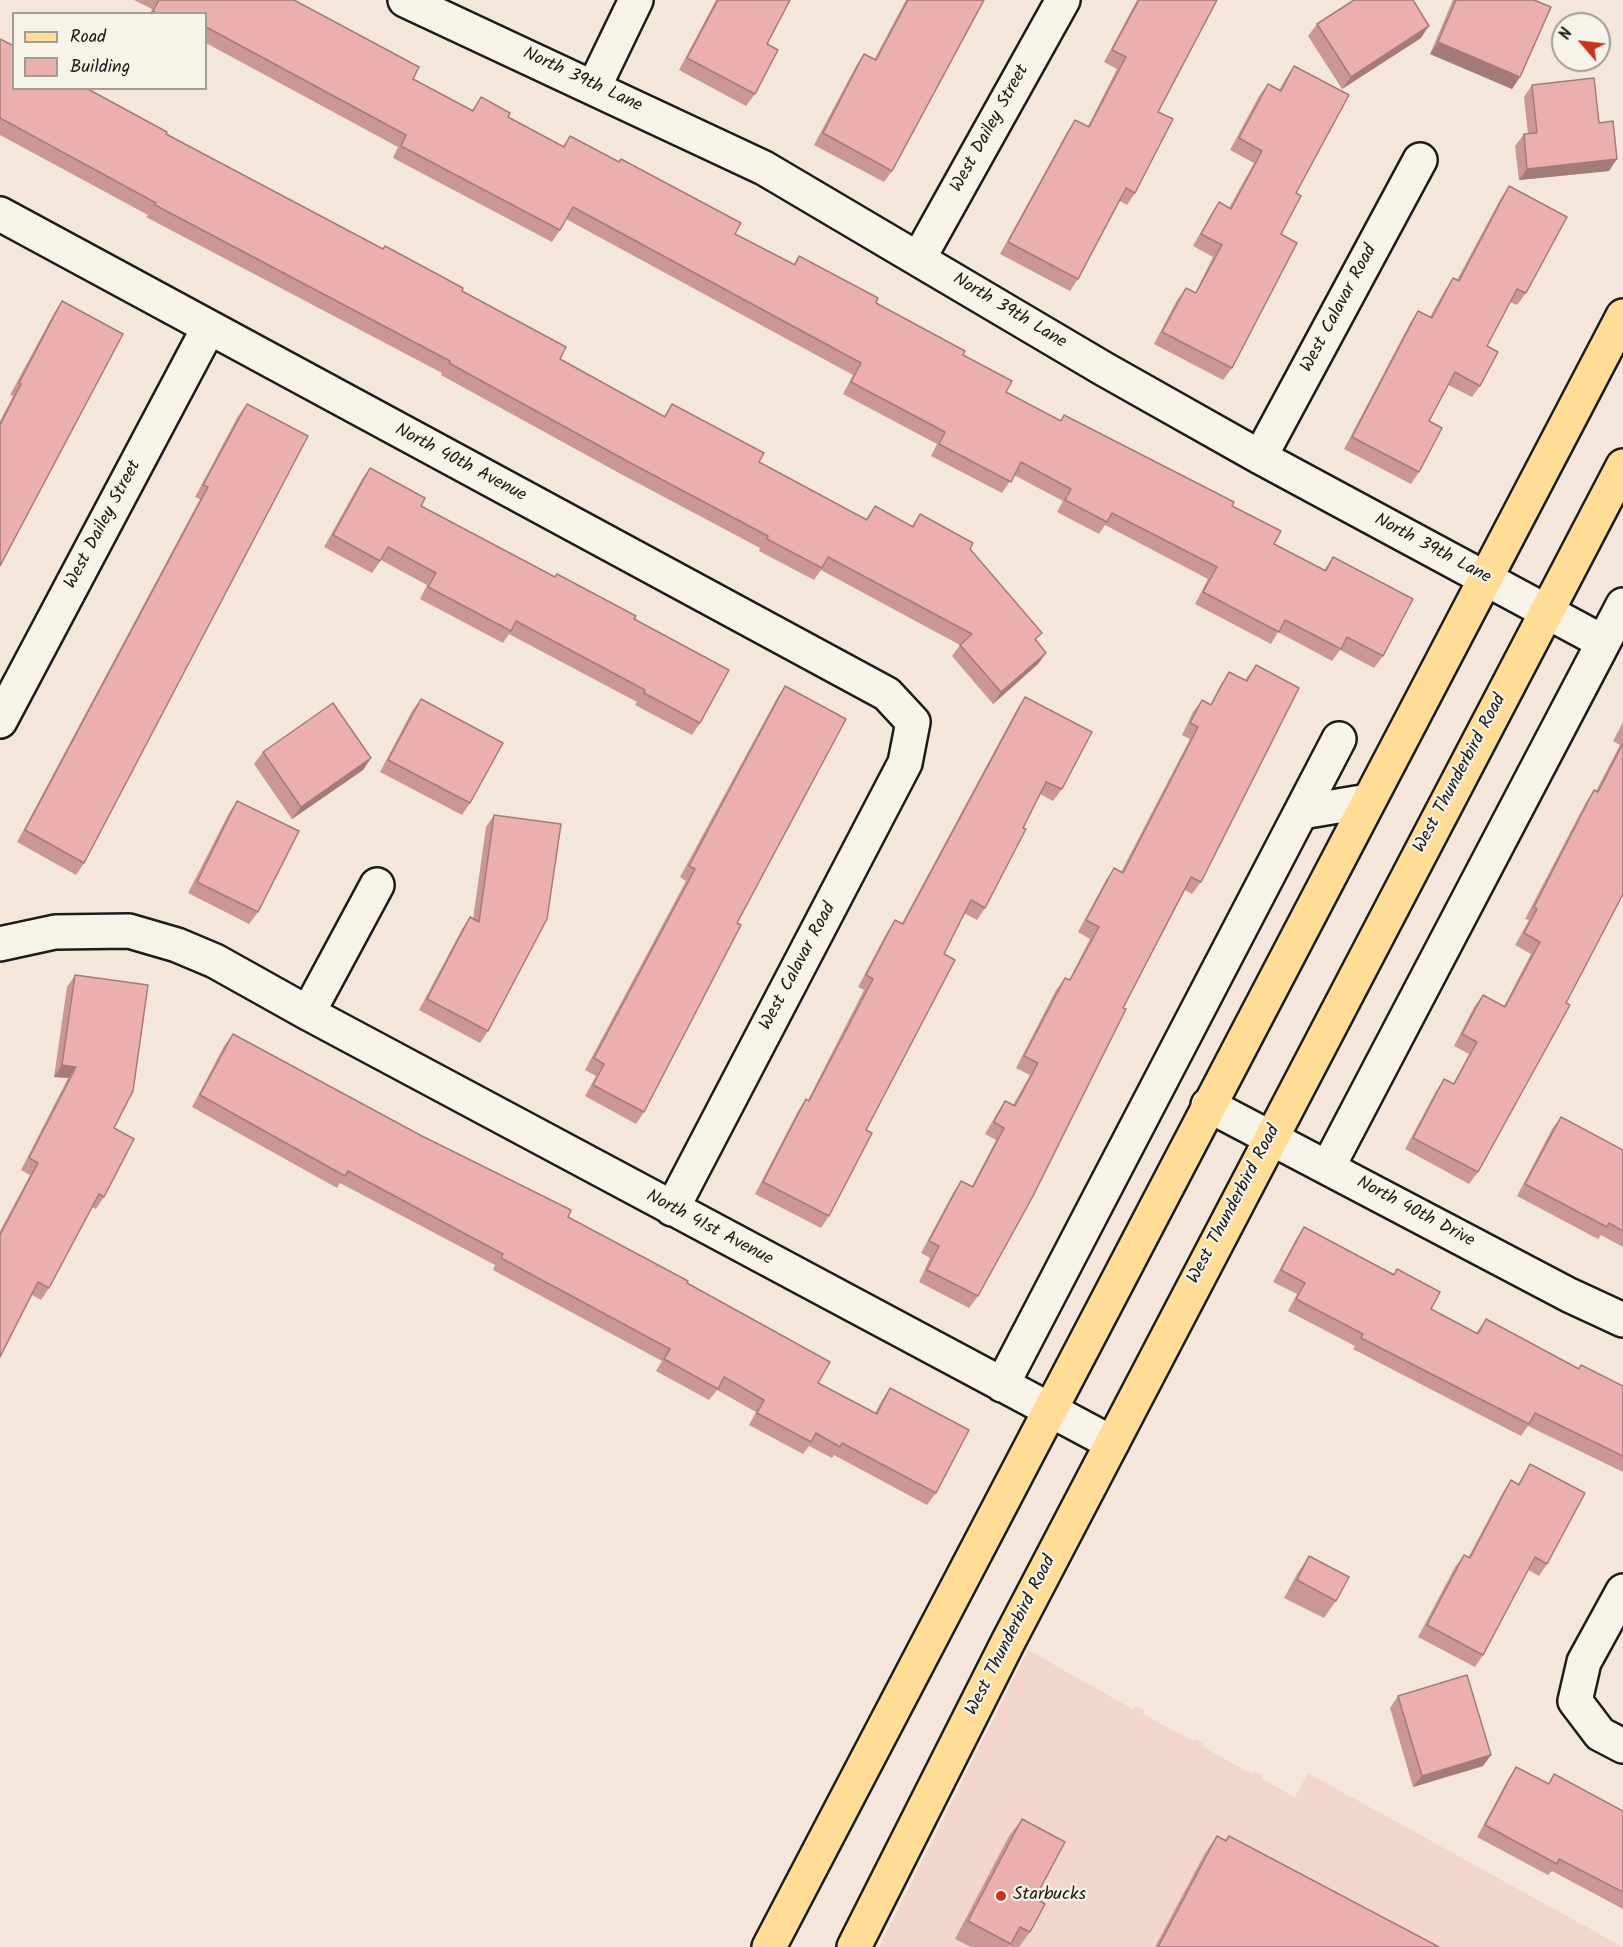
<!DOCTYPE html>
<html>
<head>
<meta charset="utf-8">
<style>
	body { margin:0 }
	#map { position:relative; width:1623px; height:1947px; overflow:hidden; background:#f5e6dc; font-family:Kalam,sans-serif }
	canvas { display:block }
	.legend { position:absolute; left:12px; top:12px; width:195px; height:78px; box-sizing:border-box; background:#f7f3e8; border:2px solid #9f9d96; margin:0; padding:8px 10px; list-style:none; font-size:18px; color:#1c1c1c }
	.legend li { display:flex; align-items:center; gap:12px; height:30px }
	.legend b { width:30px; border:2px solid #9f9d96 }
	.north { position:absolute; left:1551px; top:12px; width:60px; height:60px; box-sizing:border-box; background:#f7f3e8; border:2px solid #9f9d96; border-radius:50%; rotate:298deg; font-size:16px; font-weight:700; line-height:24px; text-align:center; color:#1c1c1c }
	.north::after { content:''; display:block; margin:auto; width:21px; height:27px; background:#c8321e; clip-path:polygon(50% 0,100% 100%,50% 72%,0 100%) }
</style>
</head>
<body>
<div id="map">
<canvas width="1623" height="1947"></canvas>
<ul class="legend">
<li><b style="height:8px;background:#ffdd96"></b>Road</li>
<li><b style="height:16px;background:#ebb0ad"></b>Building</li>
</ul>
<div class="north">N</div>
</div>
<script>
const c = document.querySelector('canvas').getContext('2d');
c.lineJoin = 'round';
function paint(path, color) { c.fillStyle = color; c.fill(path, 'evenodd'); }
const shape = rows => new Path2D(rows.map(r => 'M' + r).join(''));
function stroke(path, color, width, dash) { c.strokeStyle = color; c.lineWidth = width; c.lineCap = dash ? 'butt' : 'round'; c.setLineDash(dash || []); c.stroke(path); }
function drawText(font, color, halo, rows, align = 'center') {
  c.font = font + ' Kalam,sans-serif'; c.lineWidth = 4.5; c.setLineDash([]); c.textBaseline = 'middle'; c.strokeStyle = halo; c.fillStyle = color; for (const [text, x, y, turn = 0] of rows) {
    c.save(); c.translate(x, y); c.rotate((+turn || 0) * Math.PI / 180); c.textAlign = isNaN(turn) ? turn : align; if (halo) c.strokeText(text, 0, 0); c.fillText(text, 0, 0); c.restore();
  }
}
paint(shape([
	[1028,1650,1133,1709,1135,1705,1145,1710,1143,1714,1193,1741,1195,1739,1204,1744,1203,1747,1252,1774,1254,1771,1263,1776,1262,1779,1295,1797,1308,1773,1623,1947,879,1947]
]), '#f2d6ce');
const minor = shape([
	[405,0,764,168,1104,369,1260,457,1603,642],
	[594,87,636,0],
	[0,214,887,694,913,722,905,763,672,1209],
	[919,258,1063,0],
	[1260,457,1420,160],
	[0,721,208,329],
	[1302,812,1368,801],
	[0,944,55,932,129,931,177,945,215,961,308,1013,1112,1443],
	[308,1013,377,885],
	[1208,1105,1569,1295,1623,1320],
	[1328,1167,1623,605],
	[1002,1385,1339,739],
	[1623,1591,1584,1662,1575,1701,1600,1734,1623,1746]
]);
const major = shape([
	[769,1947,1623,316],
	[854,1947,1008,1642,1623,466]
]);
stroke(minor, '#1c1c1c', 38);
stroke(major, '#1c1c1c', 38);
stroke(minor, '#f7f3e8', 33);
stroke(major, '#ffdd96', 33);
paint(shape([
	[134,0,294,0,413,79,472,110,481,97,508,117,563,146,570,136,735,234,793,265,799,256,876,303,963,355,1006,392,1060,421,1064,415,1232,506,1274,544,1324,570,1333,557,1383,656,1374,668,1340,650,1332,661,1278,632,1271,644,1195,604,1208,579,1105,525,1099,534,1057,512,1063,501,1014,475,1002,493,931,456,937,444,843,394,853,375,566,219,560,230,552,242,393,158,398,147,206,43,206,14,150,14,152,9],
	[716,0,790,0,767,44,755,94,746,106,679,70],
	[906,0,984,0,892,171,884,182,814,145,856,66,864,54,874,60],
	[1137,0,1217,0,1158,112,1135,193,1127,205,1120,201,1078,279,1070,291,1000,254,1067,132,1075,120,1088,126,1117,69,1104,62],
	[1453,0,1534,0,1520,77,1512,89,1430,54],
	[1317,24,1421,38,1342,89,1308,36],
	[0,39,14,88,166,134,462,291,560,359,664,416,672,404,759,462,866,519,875,506,912,526,920,514,970,549,1037,641,1046,653,1038,664,993,704,952,656,960,645,821,570,814,580,759,551,760,548,619,473,441,375,442,373,146,217,148,215,0,135],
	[1294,66,1296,193,1232,368,1223,380,1154,344,1177,300,1186,288,1195,293,1213,257,1193,246,1211,214,1219,202,1229,208,1254,163,1230,150,1259,96,1268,84,1279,90,1286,78],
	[1532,85,1599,123,1609,171,1519,180,1515,146,1524,134,1528,134,1524,97],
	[1509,186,1526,293,1517,305,1510,302,1487,346,1480,386,1472,397,1448,385,1429,421,1419,472,1411,484,1344,449,1410,323,1418,311,1430,317,1445,290,1453,278,1457,280,1501,198],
	[62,301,0,566,0,421,13,396,10,395,54,313],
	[247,404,84,863,76,875,17,842,200,499,195,497,238,416],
	[370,468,421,506,634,619,700,723,692,735,635,705,637,702,509,634,503,643,420,599,427,585,381,560,372,573,324,547,362,479],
	[1256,665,1201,882,1192,894,1185,890,1123,1008,978,1296,969,1308,919,1282,930,1258,921,1253,953,1193,961,1181,972,1186,996,1140,985,1134,997,1113,1005,1101,1013,1105,1030,1075,1016,1068,1056,990,1065,978,1069,980,1090,939,1078,932,1106,880,1114,868,1121,872,1190,739,1182,735,1193,712,1202,700,1210,705,1221,684,1229,672,1245,680],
	[785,686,737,923,644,1112,636,1124,585,1096,596,1076,585,1070,686,881,680,877,777,698],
	[1025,697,1062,789,1053,801,1040,794,985,908,977,920,964,913,944,954,829,1216,821,1228,755,1194,798,1111,806,1099,808,1100,864,990,858,987,887,932,895,920,902,923,1017,709],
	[421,699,470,803,462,815,380,772,412,711],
	[1623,722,1623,894,1478,1172,1469,1184,1405,1149,1436,1091,1444,1079,1453,1084,1469,1054,1454,1046,1474,1007,1483,995,1504,1006,1531,954,1515,945,1529,920,1525,919,1586,802,1594,790,1596,791,1620,745,1613,741],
	[263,752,371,758,363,770,292,819,254,764],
	[237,801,258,912,249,924,188,893,229,813],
	[494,815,488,1031,480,1043,419,1010,462,929,470,917,473,919,486,827],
	[75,975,114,1128,104,1197,96,1209,92,1207,49,1288,41,1300,32,1295,0,1357,0,1231,30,1175,21,1170,68,1078,54,1077,67,987],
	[233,1034,568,1217,687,1283,818,1383,875,1413,882,1400,890,1388,936,1493,927,1505,834,1455,832,1458,809,1446,803,1454,749,1425,756,1412,717,1390,709,1400,656,1371,662,1361,493,1270,495,1265,340,1183,337,1188,192,1107,224,1046],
	[1561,1117,1623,1150,1623,1247,1601,1235,1598,1239,1517,1196,1552,1129],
	[1304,1227,1394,1274,1397,1269,1431,1309,1476,1333,1486,1319,1578,1368,1581,1365,1623,1386,1623,1472,1528,1426,1521,1436,1353,1349,1355,1346,1288,1311,1297,1294,1273,1282,1296,1239],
	[1530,1464,1547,1564,1539,1576,1528,1570,1483,1655,1475,1667,1418,1637,1455,1567,1464,1555,1468,1558,1503,1492,1511,1480,1518,1484],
	[1309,1556,1336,1601,1324,1618,1284,1598,1297,1574],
	[1398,1696,1491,1755,1483,1766,1413,1787,1390,1708],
	[1516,1767,1548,1784,1554,1774,1623,1811,1623,1909,1552,1871,1548,1875,1477,1837,1508,1779],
	[1022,1819,1030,1932,1019,1947,1012,1947,1010,1946,1009,1947,971,1947,955,1939,1009,1836],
	[1217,1836,1226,1840,1229,1836,1439,1947,1155,1947,1205,1853]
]), '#ca9795');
paint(shape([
	[1429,26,1421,38,1342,89,1351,77],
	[1438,42,1520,77,1512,89,1430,54],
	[1617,159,1609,171,1519,180,1527,169],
	[1046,653,1038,664,993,704,1001,692],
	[371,758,363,770,292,819,301,807],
	[62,1065,76,1067,68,1078,54,1077],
	[1491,1755,1483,1766,1413,1787,1422,1776]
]), '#a47b79');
const building = shape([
	[159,0,294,0,419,67,413,79,473,111,481,97,510,113,508,117,564,147,570,136,619,162,621,159,741,223,735,234,795,265,799,256,878,298,876,303,965,351,963,355,1012,381,1006,392,1061,421,1064,415,1234,502,1232,506,1281,531,1274,544,1326,571,1333,557,1413,599,1383,656,1347,637,1341,649,1285,620,1279,632,1203,592,1217,567,1112,513,1107,522,1065,500,1071,489,1021,462,1011,482,939,444,945,432,851,382,861,363,573,207,560,230,401,146,406,135,206,27,206,14,158,14,153,11,159,0],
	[718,0,790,0,767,44,778,50,755,94,687,58,718,0],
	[908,0,984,0,892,171,823,133,864,54,876,60,908,0],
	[1139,0,1217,0,1158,112,1173,119,1135,193,1126,188,1078,279,1008,242,1075,120,1089,127,1126,57,1112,50,1139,0],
	[1354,0,1413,0,1429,26,1351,77,1317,24,1354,0],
	[1456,0,1534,0,1551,7,1520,77,1438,42,1456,0],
	[0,39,14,46,14,88,86,88,167,132,166,134,383,249,385,246,463,288,462,291,566,347,560,359,665,417,672,404,764,453,759,462,867,520,875,506,913,527,920,514,973,543,970,549,1042,633,1035,639,1046,653,1001,692,960,645,972,634,828,557,822,568,767,539,768,536,627,461,449,363,450,361,155,205,156,203,0,118,0,39],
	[1294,66,1349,95,1296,193,1301,196,1281,234,1297,243,1232,368,1162,332,1186,288,1196,293,1222,245,1201,234,1219,202,1231,209,1262,151,1239,138,1268,84,1281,91,1294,66],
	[1594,78,1599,123,1613,121,1617,159,1527,169,1524,134,1537,133,1532,85,1594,78],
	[1509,186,1567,217,1526,293,1517,289,1487,346,1498,352,1480,386,1455,372,1429,421,1442,428,1419,472,1352,437,1418,311,1432,318,1453,278,1459,281,1509,186],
	[62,301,123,334,0,566,0,425,21,384,19,383,62,301],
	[247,404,308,436,84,863,25,830,208,487,203,485,247,404],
	[370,468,425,498,421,506,555,577,557,574,636,616,634,619,729,670,700,723,644,693,645,690,516,621,511,631,428,587,436,573,388,547,380,561,333,535,370,468],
	[1256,665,1299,688,1201,882,1191,877,1123,1008,1126,1009,1033,1196,978,1296,927,1270,939,1246,929,1241,961,1181,973,1187,1004,1128,994,1122,1005,1101,1015,1106,1038,1063,1024,1056,1065,978,1070,980,1099,927,1086,920,1114,868,1123,873,1198,727,1190,723,1202,700,1211,705,1229,672,1247,681,1256,665],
	[785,686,846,719,737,923,741,925,644,1112,593,1085,604,1064,594,1058,695,869,689,866,785,686],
	[1025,697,1092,732,1062,789,1046,782,1023,828,1026,829,985,908,971,900,944,954,955,960,866,1130,872,1133,829,1216,763,1182,806,1099,809,1101,873,979,866,975,895,920,903,924,1025,697],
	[421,699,503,743,470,803,388,760,421,699],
	[333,703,371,758,301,807,263,752,333,703],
	[1623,743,1623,894,1566,1003,1570,1005,1478,1172,1413,1138,1444,1079,1454,1084,1477,1042,1462,1034,1483,995,1505,1007,1540,942,1524,933,1537,909,1534,907,1594,790,1598,792,1623,743],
	[237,801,299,831,258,912,197,882,237,801],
	[494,815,561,824,547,919,488,1031,427,999,470,917,479,922,494,815],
	[75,975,148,985,133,1091,114,1128,134,1139,104,1197,99,1194,49,1288,38,1282,0,1357,0,1235,38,1163,29,1158,76,1067,62,1065,75,975],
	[233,1034,420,1135,571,1210,568,1217,688,1281,687,1283,830,1362,818,1383,877,1414,890,1388,969,1430,936,1493,842,1443,840,1447,816,1433,811,1442,757,1413,764,1400,724,1377,718,1389,664,1359,670,1349,501,1258,503,1254,348,1171,345,1176,200,1095,233,1034],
	[1561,1117,1623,1150,1623,1231,1609,1223,1607,1227,1525,1184,1561,1117],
	[1304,1227,1394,1275,1397,1269,1440,1292,1431,1309,1478,1334,1486,1319,1579,1369,1581,1365,1623,1386,1623,1456,1535,1413,1529,1424,1361,1338,1363,1334,1296,1299,1305,1283,1281,1270,1304,1227],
	[1530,1464,1585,1493,1547,1564,1535,1557,1483,1655,1427,1625,1464,1555,1470,1558,1511,1480,1519,1485,1530,1464],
	[1309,1556,1349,1577,1336,1601,1297,1580,1309,1556],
	[1467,1675,1491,1755,1422,1776,1398,1696,1467,1675],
	[1516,1767,1549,1784,1554,1774,1623,1811,1623,1892,1559,1859,1557,1864,1485,1825,1516,1767],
	[1022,1819,1065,1842,1035,1898,1045,1904,1030,1932,1020,1927,1011,1944,968,1921,1022,1819],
	[1217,1836,1226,1841,1229,1836,1439,1947,1158,1947,1217,1836]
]);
paint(building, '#ebb0ad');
stroke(building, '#a47b79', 1.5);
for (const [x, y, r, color] of [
	[1001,1896,6,"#c8321e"]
]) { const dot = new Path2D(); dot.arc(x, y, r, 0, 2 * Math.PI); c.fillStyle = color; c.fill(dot); stroke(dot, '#f7f3e8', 2); }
drawText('18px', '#1c1c1c', '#f7f3e8', [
	["North 39th Lane",582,81,25],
	["West Dailey Street",991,129,-61],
	["West Calavar Road",1340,309,-62],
	["North 39th Lane",1009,312,31],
	["North 40th Avenue",460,464,28],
	["West Dailey Street",104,525,-62],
	["North 39th Lane",1432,550,28],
	["West Thunderbird Road",1461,774,-62],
	["West Calavar Road",799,967,-62],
	["West Thunderbird Road",1235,1205,-62],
	["North 40th Drive",1415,1213,28],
	["North 41st Avenue",709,1229,28],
	["West Thunderbird Road",1012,1636,-63]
]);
drawText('18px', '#1c1c1c', '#f7f3e8', [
	["Starbucks",1013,1896]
], 'left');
</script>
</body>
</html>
